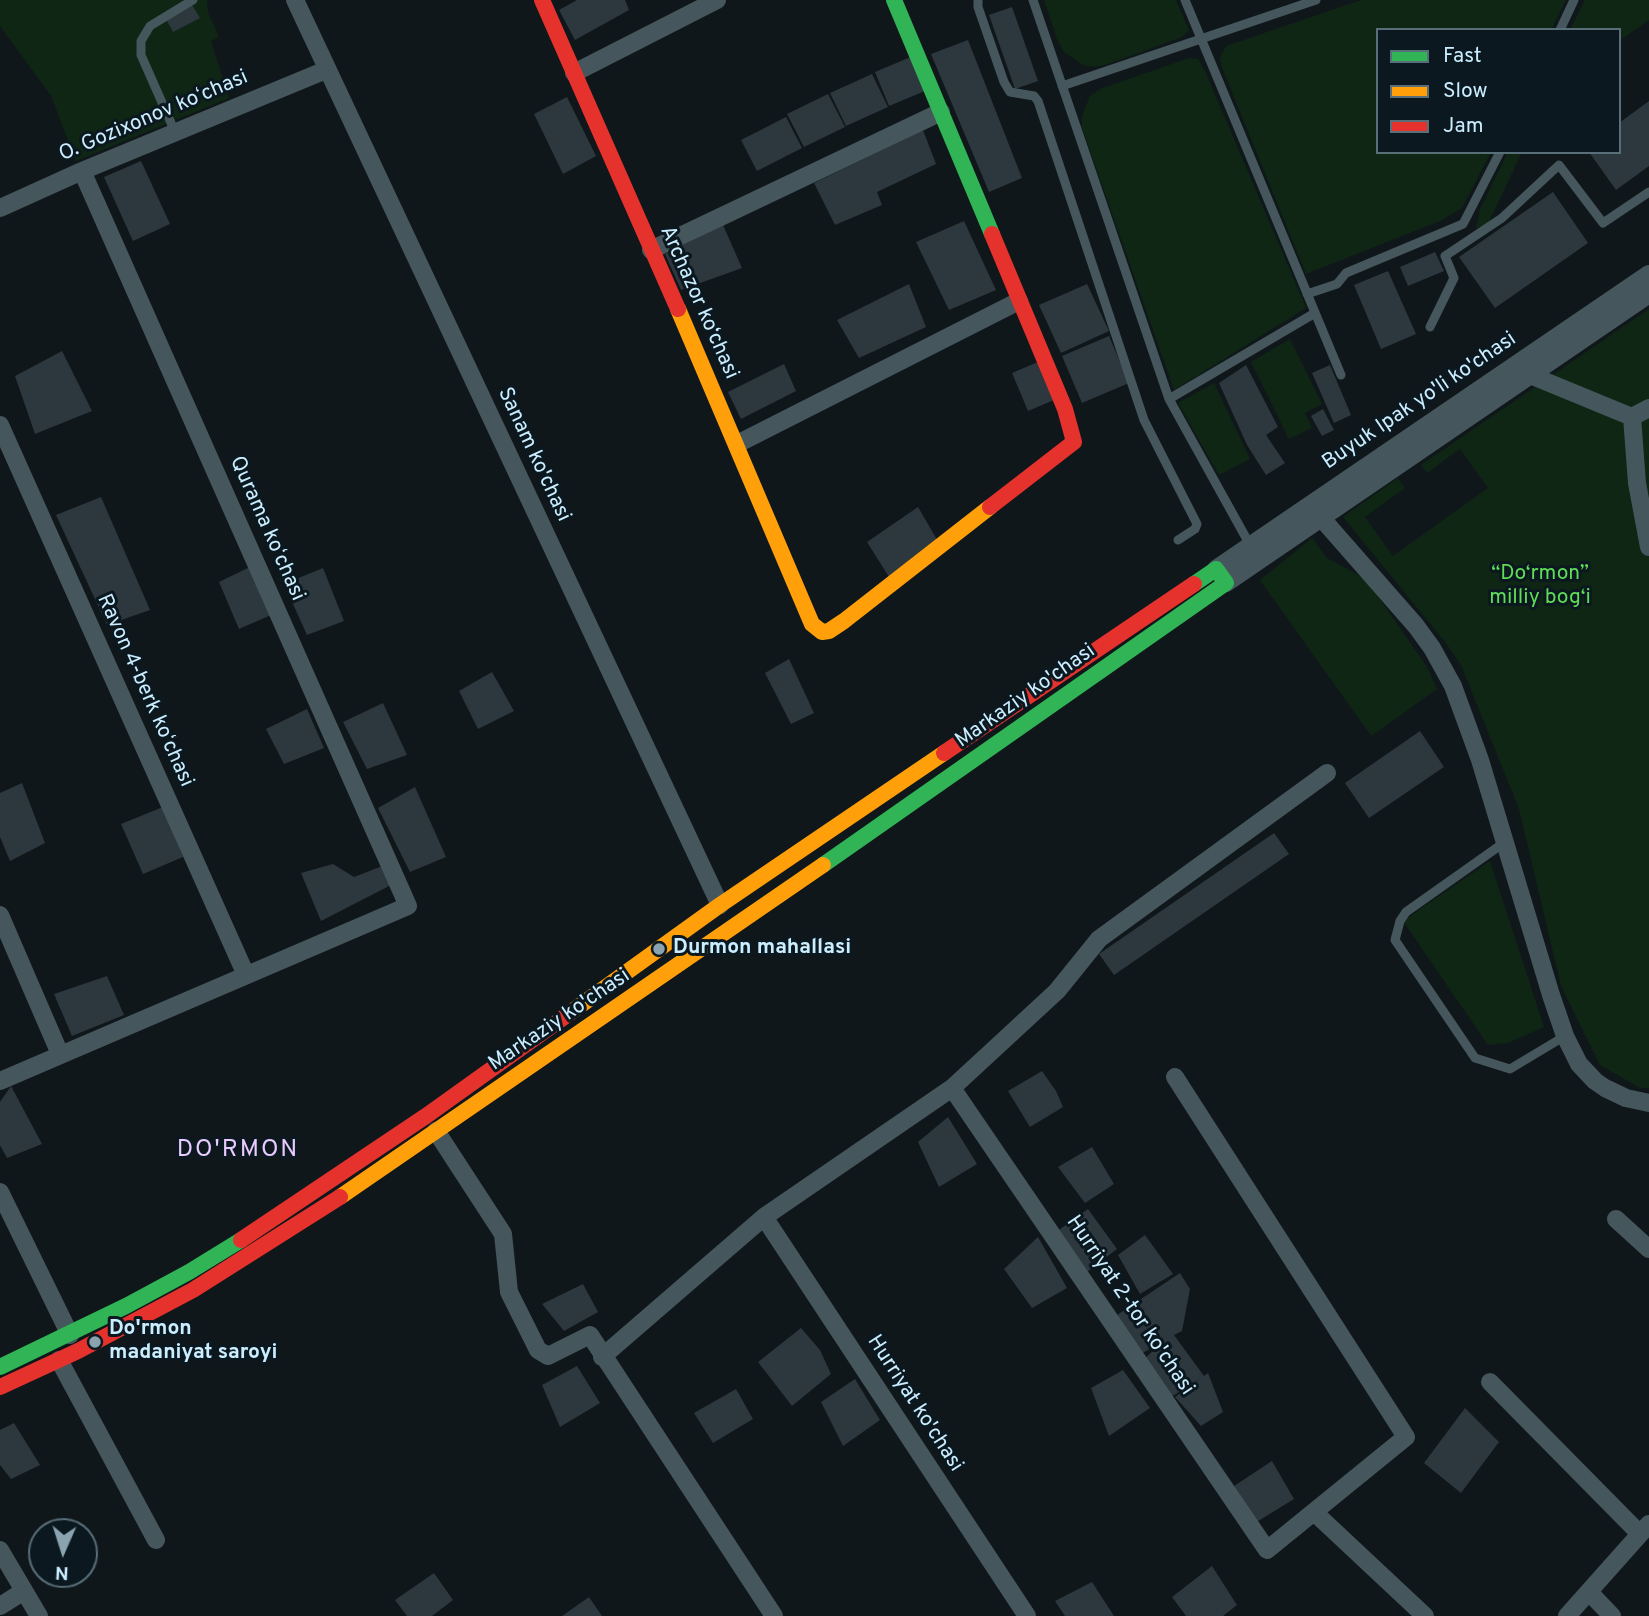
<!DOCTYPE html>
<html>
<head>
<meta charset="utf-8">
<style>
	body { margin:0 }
	#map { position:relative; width:1649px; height:1616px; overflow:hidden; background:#10171b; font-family:Overpass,sans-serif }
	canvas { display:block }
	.legend { position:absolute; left:1376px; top:28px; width:245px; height:126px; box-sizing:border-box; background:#0c181f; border:2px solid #586e79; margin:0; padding:9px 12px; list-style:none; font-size:21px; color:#caeeff }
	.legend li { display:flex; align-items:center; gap:14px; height:35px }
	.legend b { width:35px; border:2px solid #586e79 }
	.north { position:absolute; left:28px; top:1518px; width:70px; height:70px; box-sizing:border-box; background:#0c181f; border:2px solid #586e79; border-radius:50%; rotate:183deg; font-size:19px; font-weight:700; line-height:28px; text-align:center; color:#caeeff }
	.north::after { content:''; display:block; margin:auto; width:24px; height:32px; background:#89a3af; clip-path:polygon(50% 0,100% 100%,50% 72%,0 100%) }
</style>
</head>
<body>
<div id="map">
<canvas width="1649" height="1616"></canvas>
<ul class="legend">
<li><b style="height:9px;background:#30b455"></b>Fast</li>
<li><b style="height:9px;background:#ff9f0a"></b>Slow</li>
<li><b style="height:9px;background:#e5322d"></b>Jam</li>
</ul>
<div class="north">N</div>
</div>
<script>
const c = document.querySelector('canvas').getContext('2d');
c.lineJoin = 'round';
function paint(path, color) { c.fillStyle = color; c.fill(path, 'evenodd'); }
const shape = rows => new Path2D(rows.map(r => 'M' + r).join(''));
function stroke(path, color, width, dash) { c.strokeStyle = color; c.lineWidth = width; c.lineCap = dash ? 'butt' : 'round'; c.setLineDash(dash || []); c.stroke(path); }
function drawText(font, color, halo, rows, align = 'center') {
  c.font = font + ' Overpass,sans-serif'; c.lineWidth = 6; c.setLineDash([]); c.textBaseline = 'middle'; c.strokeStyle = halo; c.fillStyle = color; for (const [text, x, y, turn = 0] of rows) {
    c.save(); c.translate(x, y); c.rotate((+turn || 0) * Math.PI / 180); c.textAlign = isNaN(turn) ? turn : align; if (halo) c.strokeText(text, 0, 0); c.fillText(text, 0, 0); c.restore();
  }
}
paint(shape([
	[0,0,207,0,208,12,219,37,211,41,229,98,76,161,51,96,0,26],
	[1044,0,1176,0,1189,30,1182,37,1108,64,1095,67,1083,65,1064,52,1057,39],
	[1361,0,1566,0,1551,30,1378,30,1378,152,1491,152,1462,208,1440,221,1306,274,1221,65,1220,57,1226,46],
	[1585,0,1649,0,1649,20,1619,41,1619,30,1570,30],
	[1189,58,1198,59,1205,71,1306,308,1174,390,1082,128,1082,116,1090,96,1100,89],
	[1508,152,1522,152,1488,224,1476,228,1480,209],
	[1649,309,1649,1088,1640,1088,1600,1065,1561,986,1519,809,1461,665,1445,642,1343,517,1398,478,1405,488,1365,517,1393,556,1488,488,1460,449,1427,473,1421,465],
	[1290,339,1322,404,1305,413,1312,428,1289,439,1251,362],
	[1214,383,1250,459,1219,475,1178,403],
	[1312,538,1327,558,1366,579,1427,667,1437,689,1371,736,1260,580],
	[1490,861,1544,1027,1508,1043,1488,1045,1403,921]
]), '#0f2614');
paint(shape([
	[577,0,625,0,629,10,575,40,559,10],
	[192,5,200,18,173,32,166,19],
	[1012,7,1038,81,1015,89,989,15],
	[968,40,1022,178,989,192,931,54],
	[913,56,927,90,889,106,875,72],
	[872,74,888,107,846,126,830,93],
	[828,94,845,127,804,147,787,114],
	[567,97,596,156,563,174,534,114],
	[1649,101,1649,166,1616,190,1589,152,1619,152,1619,123],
	[786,117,802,148,757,171,741,140],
	[923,130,936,164,877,192,882,205,835,225,814,183],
	[141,161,170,224,133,241,104,177],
	[1553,192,1588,243,1495,308,1459,257],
	[964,221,996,290,949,310,916,242],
	[723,225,742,268,681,290,665,254],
	[1435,252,1444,271,1408,286,1400,267],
	[1388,271,1416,334,1381,349,1354,285],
	[909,284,926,327,859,358,837,320],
	[1087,284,1109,331,1061,353,1039,305],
	[1109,336,1129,383,1082,403,1062,356],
	[62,351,92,411,35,434,15,376],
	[1038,362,1054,400,1028,411,1012,373],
	[784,364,796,391,741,419,728,392],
	[1246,365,1278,427,1266,435,1285,463,1266,475,1247,445,1219,383],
	[1330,365,1351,415,1334,423,1312,373],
	[1323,409,1334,430,1322,436,1311,416],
	[101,497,150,610,107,625,56,515],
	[918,507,939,543,889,577,867,542],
	[252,566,271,615,239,629,219,582],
	[323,568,344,621,307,635,284,584],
	[789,659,814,713,791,724,765,673],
	[492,672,514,711,478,729,459,691],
	[383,703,407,755,367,769,343,722],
	[307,709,324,748,284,764,266,729],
	[1420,731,1444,767,1369,818,1345,783],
	[22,783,45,843,10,861,0,837,0,793],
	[415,787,446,857,410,872,378,808],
	[163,807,183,857,143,874,121,824],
	[1274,833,1289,854,1114,975,1099,954],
	[333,864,354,877,385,865,393,884,321,921,301,873],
	[107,976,124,1015,72,1036,54,994],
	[1042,1071,1056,1091,1063,1107,1030,1127,1008,1091],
	[11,1086,42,1144,7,1158,0,1145,0,1102],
	[948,1117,977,1164,939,1187,918,1142],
	[1092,1147,1114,1184,1085,1203,1058,1167],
	[1088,1209,1117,1249,1087,1272,1059,1230],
	[1145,1235,1173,1274,1140,1294,1118,1255],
	[1038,1237,1067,1288,1032,1308,1004,1269],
	[1180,1273,1190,1289,1182,1331,1174,1335,1204,1376,1208,1373,1223,1412,1201,1426,1175,1397,1201,1378,1168,1399,1144,1359,1164,1341,1141,1354,1114,1317],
	[583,1284,598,1312,564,1331,542,1304],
	[801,1328,820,1350,831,1374,792,1406,758,1362],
	[577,1366,600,1403,560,1427,542,1385],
	[1123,1370,1150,1408,1109,1436,1091,1388],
	[855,1379,880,1420,843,1446,821,1402],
	[736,1389,753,1419,713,1443,694,1413],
	[1465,1408,1499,1442,1461,1493,1424,1463],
	[14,1423,40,1465,11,1479,0,1465,0,1430],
	[1272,1461,1294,1499,1255,1523,1231,1488],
	[1212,1566,1237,1605,1223,1616,1186,1616,1172,1597],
	[434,1573,453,1600,432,1616,407,1616,395,1600],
	[1092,1582,1114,1616,1065,1616,1055,1601],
	[589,1597,602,1616,562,1616]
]), '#2d373e');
stroke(shape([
	[978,0,978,7,1004,82,1010,92,1034,96,1038,101,1144,420,1197,524,1195,529,1178,540],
	[1033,0,1169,399,1250,545],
	[1185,0,1341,375],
	[1560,30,1574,0],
	[1062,86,1316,0],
	[175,132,141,55,141,41,150,26,193,0],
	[1307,294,1337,284,1346,273,1463,224,1500,152],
	[1430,327,1454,278,1445,256,1502,218,1559,165,1603,223,1649,192],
	[1169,399,1315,313],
	[1505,842,1406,912,1400,921,1395,940,1475,1058,1510,1069,1565,1036]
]), '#45565c', 9);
stroke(shape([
	[295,0,720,905],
	[574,73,717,0],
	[0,208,82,171,326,70],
	[651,250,941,112],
	[1526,370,1530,375,1632,417,1649,408],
	[1632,417,1637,483,1649,547],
	[0,425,246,975],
	[737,444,1019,301],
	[1310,505,1416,626,1432,648,1453,686,1480,760,1551,995,1565,1036,1579,1064,1595,1081,1605,1088,1626,1098,1649,1103],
	[1216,569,1649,274],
	[1226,583,1649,294],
	[0,915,60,1054],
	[0,1081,408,906,82,171],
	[952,1088,1267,1550,1406,1437,1175,1077],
	[436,1131,503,1234,509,1292,538,1350,548,1356,590,1335,774,1616],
	[0,1192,70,1335],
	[764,1217,1027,1616],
	[1616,1219,1649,1249],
	[602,1357,764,1217,952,1088,1057,991,1099,939,1327,773],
	[59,1360,156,1540],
	[1490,1382,1640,1534],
	[1315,1513,1425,1616],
	[0,1550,39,1616],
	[1589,1592,1612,1616],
	[0,1606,24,1591],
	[1567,1616,1649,1524]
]), '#45565c', 18);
stroke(shape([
	[894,0,992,234],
	[823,865,1226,583,1216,569,1194,584],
	[0,1367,126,1306,189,1272,241,1240]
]), '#30b455', 16);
stroke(shape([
	[678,309,812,624,822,632,829,631,844,621,990,507],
	[574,1010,720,905,944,753],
	[340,1197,823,865]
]), '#ff9f0a', 16);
stroke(shape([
	[542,0,678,309],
	[990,507,1074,442,1065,409,992,234],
	[944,753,1194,584],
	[241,1240,426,1116,574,1010],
	[0,1387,78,1351,193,1290,340,1197]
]), '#e5322d', 16);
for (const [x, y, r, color] of [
	[659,949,7,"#89a3af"],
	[95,1342,7,"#89a3af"]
]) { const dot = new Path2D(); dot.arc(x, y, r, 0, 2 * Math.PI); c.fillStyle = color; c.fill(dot); stroke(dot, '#0c181f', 2.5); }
drawText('21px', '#caeeff', '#0c181f', [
	["O. Gozixonov koʻchasi",154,117,-23],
	["Archazor ko‘chasi",698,303,66],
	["Buyuk Ipak yo'li ko'chasi",1420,402,-34],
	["Sanam ko'chasi",533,455,65],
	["Qurama koʻchasi",266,529,66],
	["Ravon 4-berk koʻchasi",144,691,66],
	["Markaziy ko'chasi",1026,697,-35],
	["Markaziy ko'chasi",560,1021,-34],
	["Hurriyat 2-tor ko'chasi",1129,1306,56],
	["Hurriyat ko'chasi",914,1404,57]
]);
drawText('21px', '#5dde56', '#0c181f', [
	["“Do‘rmon”",1540,575],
	["milliy bog‘i",1540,599]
]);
drawText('bold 21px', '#caeeff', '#0c181f', [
	["Durmon mahallasi",673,949],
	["Do'rmon",109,1330],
	["madaniyat saroyi",109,1354]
], 'left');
c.letterSpacing = '2px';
drawText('24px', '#e9ccff', '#0c181f', [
	["DO'RMON",238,1151]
]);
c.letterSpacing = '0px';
</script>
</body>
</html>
